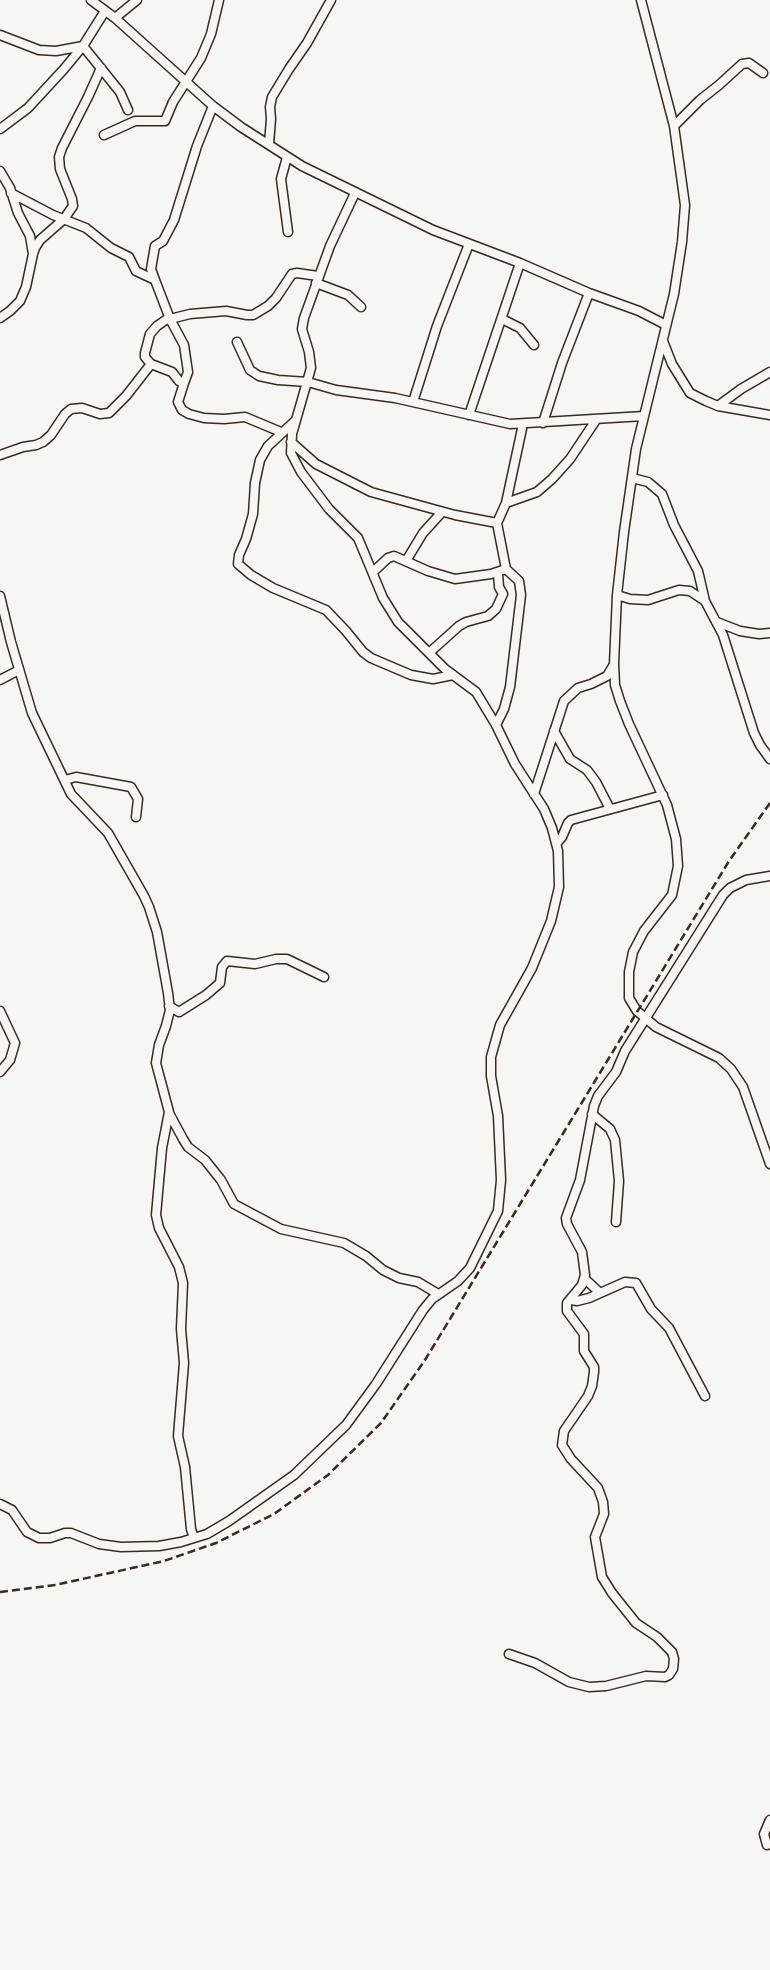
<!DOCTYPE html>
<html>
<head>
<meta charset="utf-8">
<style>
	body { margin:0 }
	canvas { display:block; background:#f6f6f2 }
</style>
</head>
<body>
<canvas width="770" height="1970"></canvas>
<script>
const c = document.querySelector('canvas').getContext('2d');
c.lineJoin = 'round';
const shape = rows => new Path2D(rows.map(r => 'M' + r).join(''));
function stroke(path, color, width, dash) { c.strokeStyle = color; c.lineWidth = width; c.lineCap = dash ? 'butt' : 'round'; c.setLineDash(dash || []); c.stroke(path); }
const minor = shape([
	[91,0,115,18,213,106,241,127,302,166,433,230,520,263,589,293,639,311,666,325],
	[641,0,674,126,685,205,682,242,674,294,636,449,624,532,617,595,614,664,615,685,620,701,629,724,667,805,676,839,678,866,672,895,644,931,633,952,629,972,629,998,637,1011,656,1027,719,1058,731,1069,743,1087,770,1164],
	[115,18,137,0],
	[0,35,39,50,56,51,83,46,120,92,128,110],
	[674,126,700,100,719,85,742,64,749,63,763,73],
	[0,129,28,108,64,69,83,46,105,11],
	[104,135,135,121,165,121,173,102,201,58,211,34,219,0],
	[269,144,271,119,270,107,272,97,289,69,307,43,331,0],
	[287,157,281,179,288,232],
	[0,171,10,188,18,213,30,236,33,254,26,287,20,301,10,311,0,318],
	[11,193,53,215,86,228,111,248,129,257,136,271,155,280,170,319,184,345,188,372,184,383],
	[33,254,35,248,40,240,64,219,73,206,72,199,60,169,59,157,62,148,88,97,101,68],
	[155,280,151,269,155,246,163,241,174,220,197,146,213,106],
	[316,283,348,295,361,307],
	[170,317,157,326,150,334,145,353,145,357,151,364,172,372,179,381,184,383,178,402,182,410,189,414,204,418,224,419,245,417,281,432],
	[170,319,190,314,226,311,247,315,253,315,268,306,276,298,292,274,297,273,318,276],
	[502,319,520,328,534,345],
	[663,341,672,364,690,393,706,401,718,406,770,415],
	[237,342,250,370,259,376,278,380,308,382,336,390,395,398,510,424,644,416],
	[413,402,437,326,469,244],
	[718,406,741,389,770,372],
	[469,415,520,263],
	[295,421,268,446,260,460,255,483,253,514,246,539,239,555,238,564,251,575,273,588,326,610,346,631,363,652,371,658,411,675,433,679,453,675],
	[543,423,562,363,589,293],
	[291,442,316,464,371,492,455,515,497,523],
	[0,455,23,447,36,445,43,442,51,435,65,414,71,409,82,408,100,414,109,413,126,396,151,364],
	[632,478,648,482,662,494,674,525,698,571,705,601],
	[506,503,537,492,552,479,570,459,596,420],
	[406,561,423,533,442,512],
	[373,572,388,558,394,556,428,571,455,579,491,574,506,569],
	[617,595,630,599,648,600,679,590,690,591,705,601,723,635,754,733,760,745,770,759],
	[0,596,11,642,32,713,71,794,108,833,144,896,149,907,157,932,168,993,170,1010,166,1026,159,1045,156,1063,169,1112,162,1148,156,1215,159,1228,179,1267,183,1283,181,1329,184,1363,178,1436,185,1467,191,1529,194,1538],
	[717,622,740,631,759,634,770,633],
	[430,652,459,626,466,622,488,616,496,609,503,594,499,587,498,573],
	[0,680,19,670],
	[496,725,504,709,510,687,521,595,519,581,506,569,497,523,506,503,523,424],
	[554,731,570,759,587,770,596,782,610,809],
	[65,780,76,777,131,787,138,799,136,817],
	[534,794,564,701,578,688,591,684,607,676,613,666],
	[557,843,562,837,568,823,571,820,663,795],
	[169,1006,179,1012,206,995,220,983,222,967,227,961,255,964,276,959,287,959,324,977],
	[0,1011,15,1043,10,1060,0,1072],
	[169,1113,183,1139,188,1147,205,1160,221,1180,234,1204,281,1229,344,1243,366,1256,383,1270,399,1278,418,1282,438,1294],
	[592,1114,610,1129,615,1140,619,1181,616,1222],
	[585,1279,600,1293],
	[570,1300,577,1301,589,1298,625,1282,636,1283,651,1309,669,1328,705,1396],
	[0,1504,12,1510,27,1532,39,1538,50,1538,65,1533,71,1533,99,1544,121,1547,159,1546,181,1542,207,1534,229,1521,294,1475,346,1425,376,1384,423,1310,432,1299,458,1281,470,1268,498,1211,501,1180,498,1116,491,1076,491,1057,500,1025,532,968,551,921,559,887,558,851,552,828,544,809,515,764,496,725,476,692,445,669,398,622,383,598,358,538,329,509,301,472,291,453,292,434,311,368,309,352,302,329,304,318,330,246,355,193],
	[509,1654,535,1663,569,1682,589,1687,606,1686,646,1676,665,1677,669,1675,673,1669,674,1659,672,1652,657,1637,636,1623,612,1593,602,1577,595,1537,604,1514,603,1502,598,1488,571,1459,562,1445,564,1431,588,1396,592,1386,594,1372,594,1367,584,1351,584,1334,567,1311,567,1303,582,1285,585,1275,582,1252,567,1224,566,1218,580,1180,594,1106,598,1096,616,1072,625,1051,723,895,730,888,746,880,770,876],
	[767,1845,764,1834,770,1820]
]);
stroke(minor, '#3b2a1e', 11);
stroke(minor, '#f6f6f2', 8);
stroke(shape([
	[0,1592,55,1585,164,1561,216,1543,274,1514,328,1475,381,1423,425,1360,729,861,770,803]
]), '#3b2a1e', 2.5, [8, 4]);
</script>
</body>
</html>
